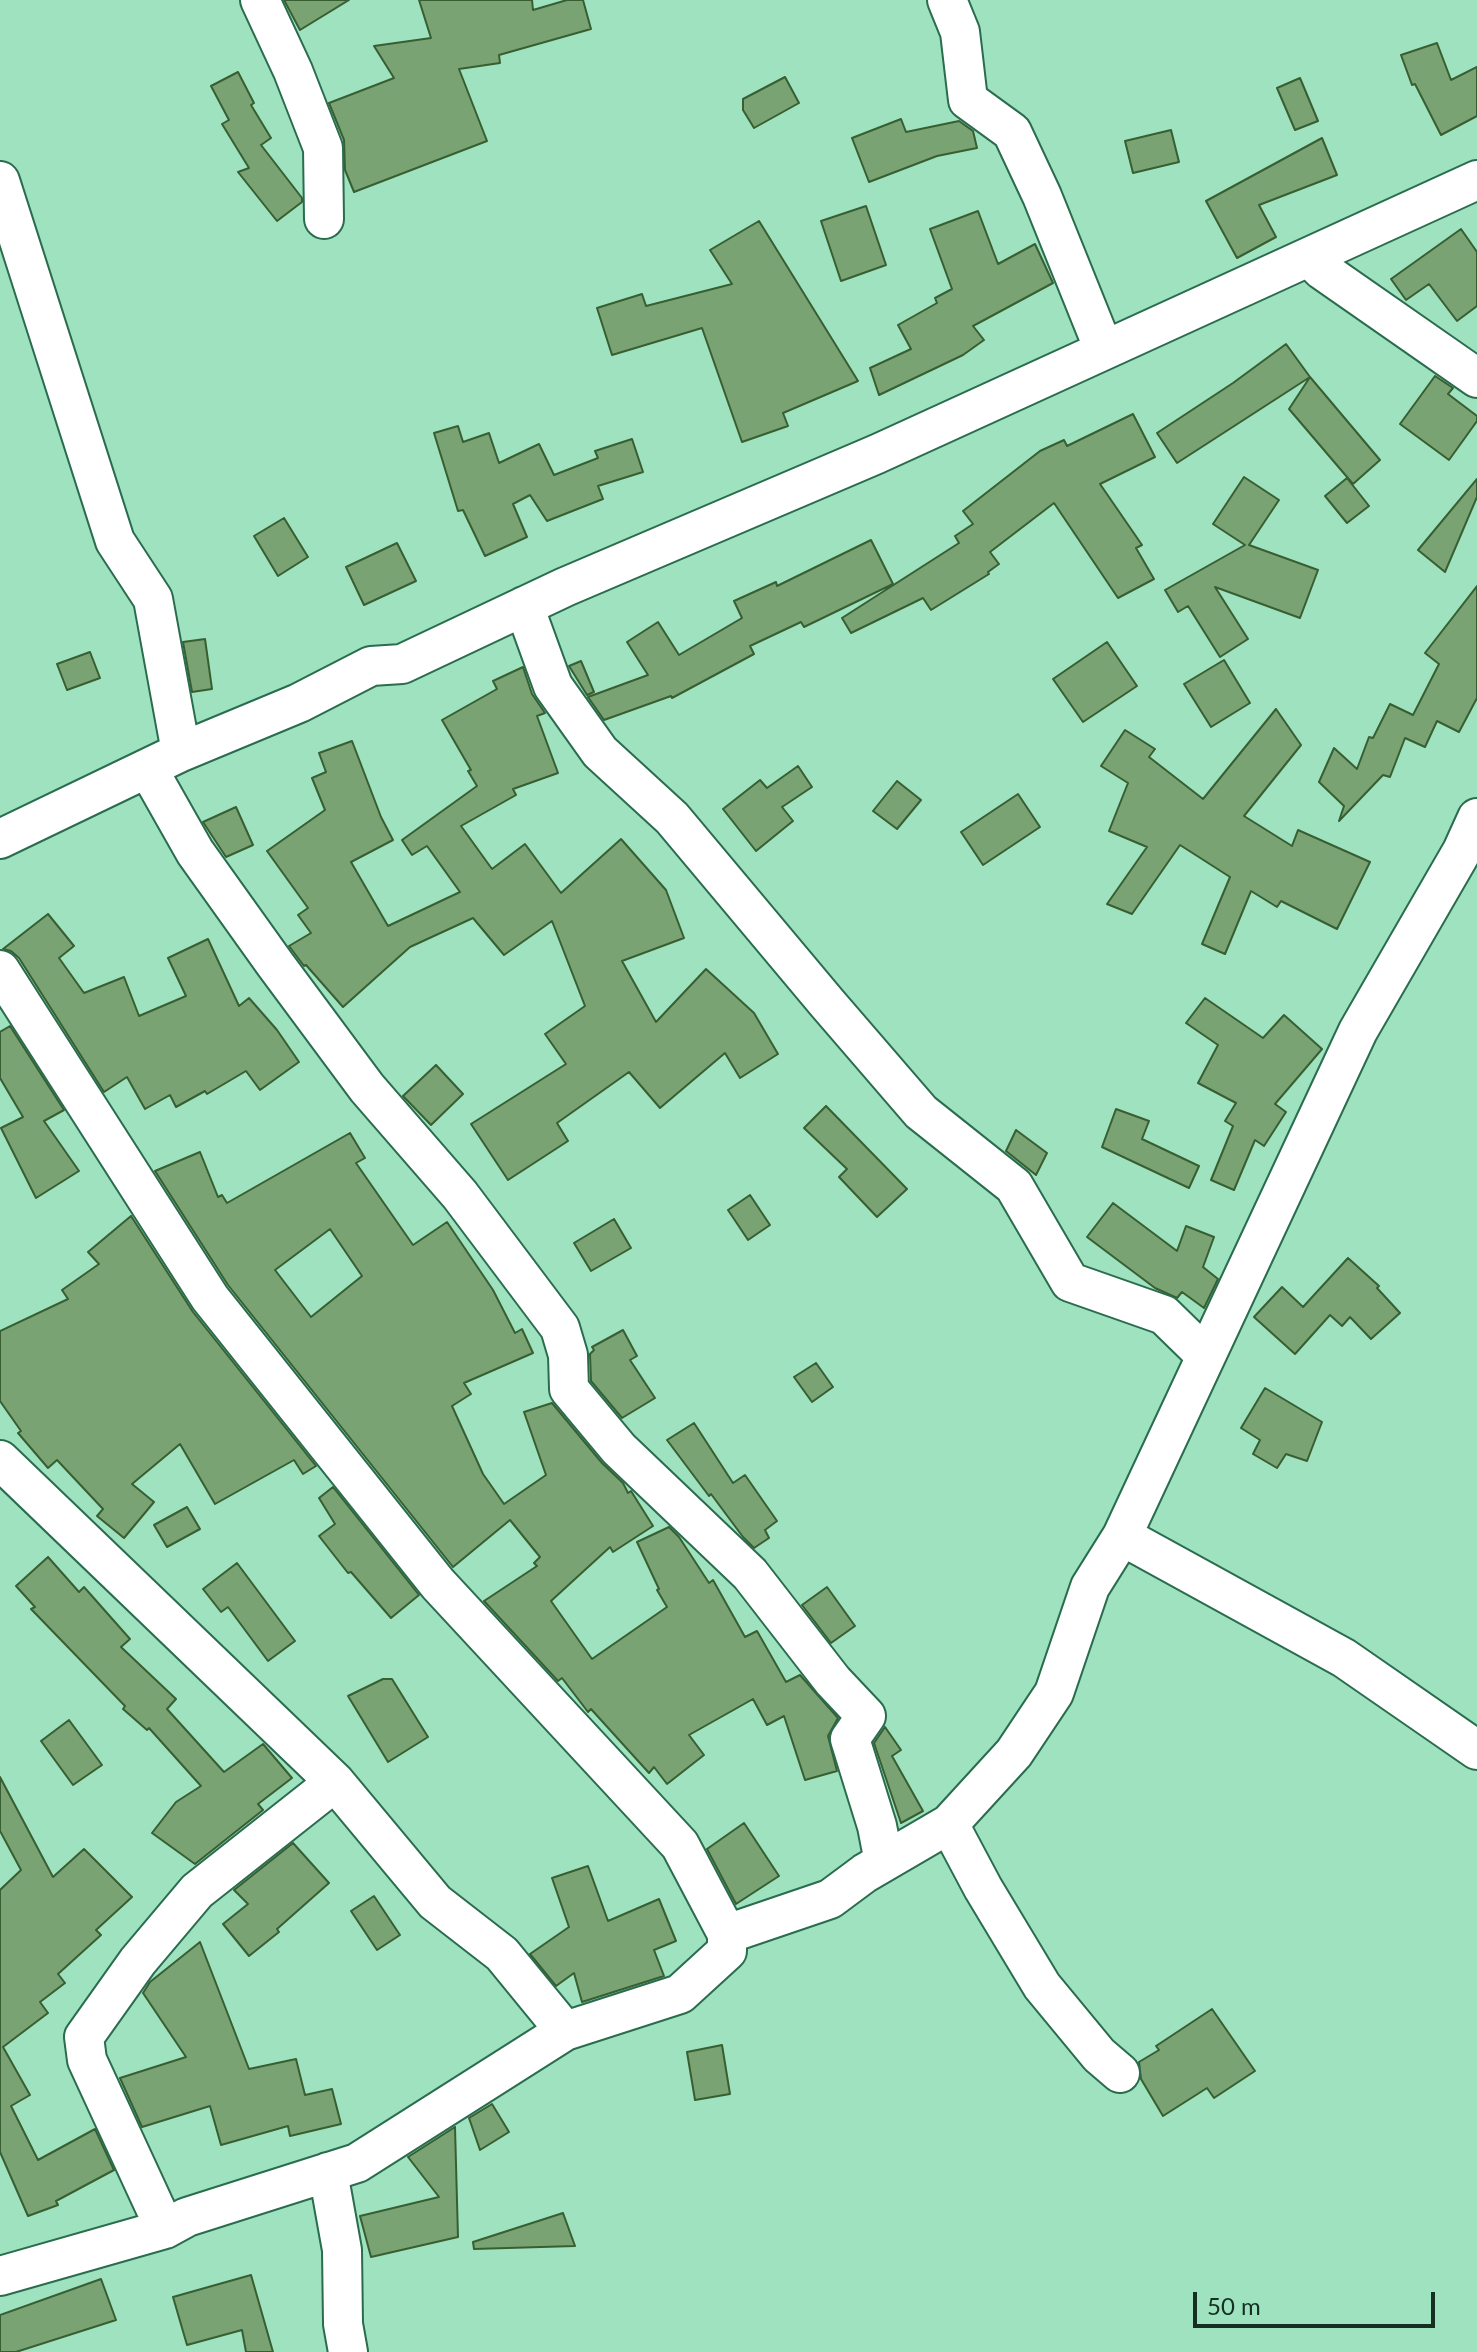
<!DOCTYPE html>
<html>
<head>
<meta charset="utf-8">
<style>
	body { margin:0 }
	#map { position:relative; width:1477px; height:2352px; overflow:hidden; background:#9fe2bf; font-family:Lato,sans-serif }
	canvas { display:block }
	.scale { position:absolute; left:1193px; top:2292px; width:242px; height:36px; box-sizing:border-box; border:4px solid #153023; border-top:0; padding-left:10px; font-size:24px; line-height:28px; white-space:nowrap; color:#153023; -webkit-text-stroke:6px #9fe2bf; paint-order:stroke }
</style>
</head>
<body>
<div id="map">
<canvas width="1477" height="2352"></canvas>
<div class="scale">50 m</div>
</div>
<script>
const c = document.querySelector('canvas').getContext('2d');
c.lineJoin = 'round';
function paint(path, color) { c.fillStyle = color; c.fill(path, 'evenodd'); }
const shape = rows => new Path2D(rows.map(r => 'M' + r).join(''));
function stroke(path, color, width, dash) { c.strokeStyle = color; c.lineWidth = width; c.lineCap = dash ? 'butt' : 'round'; c.setLineDash(dash || []); c.stroke(path); }
const building = shape([
	[284,0,349,0,300,30,284,0],
	[419,0,532,0,533,10,567,0,583,0,591,29,499,55,500,63,459,69,487,141,354,192,345,170,344,140,329,103,394,78,374,46,431,38,419,0],
	[1437,43,1451,80,1477,67,1477,116,1441,135,1415,84,1412,85,1401,55,1437,43],
	[238,72,254,103,251,105,271,138,261,145,302,198,302,202,277,221,238,172,249,168,222,124,229,120,211,86,238,72],
	[785,77,799,103,754,128,743,110,743,99,785,77],
	[1300,78,1318,121,1295,130,1277,88,1300,78],
	[901,119,906,132,959,121,973,131,977,148,937,156,869,182,852,138,901,119],
	[1171,130,1179,162,1133,173,1125,141,1171,130],
	[1322,138,1337,175,1259,205,1276,237,1237,258,1206,201,1322,138],
	[866,206,886,265,841,281,821,221,866,206],
	[978,211,998,264,1035,244,1053,283,973,326,984,340,963,355,879,395,870,368,911,349,898,325,937,303,935,298,952,289,930,229,978,211],
	[759,221,858,381,783,413,788,426,742,442,702,328,612,355,597,308,642,294,646,306,732,284,710,250,759,221],
	[1461,229,1477,252,1477,306,1457,321,1429,284,1406,300,1391,279,1461,229],
	[1286,344,1310,377,1177,463,1157,433,1233,383,1286,344],
	[1435,376,1453,388,1448,394,1477,416,1477,421,1449,460,1400,424,1435,376],
	[1310,377,1380,460,1353,484,1289,409,1310,377],
	[1133,414,1155,457,1100,484,1142,545,1136,548,1154,579,1118,598,1054,503,990,552,999,564,988,572,989,574,931,610,923,598,851,633,842,618,959,543,955,536,973,524,963,511,1040,451,1064,440,1067,446,1133,414],
	[458,426,463,442,489,433,499,463,539,444,554,475,598,458,595,451,632,439,643,472,598,486,603,499,547,521,530,495,513,504,527,537,485,556,463,510,458,511,434,433,458,426],
	[1244,477,1279,500,1249,545,1318,570,1300,618,1215,587,1248,639,1220,657,1188,606,1178,612,1165,590,1245,545,1213,524,1244,477],
	[1347,478,1369,506,1347,523,1325,496,1347,478],
	[1477,479,1477,497,1445,572,1418,550,1477,479],
	[284,518,308,557,278,576,254,536,284,518],
	[871,540,893,584,804,627,801,622,750,646,754,654,672,698,671,696,604,720,588,697,648,675,627,642,658,622,679,655,742,618,734,601,776,582,777,586,871,540],
	[397,543,416,581,364,605,346,567,397,543],
	[1477,586,1477,698,1459,732,1437,721,1425,747,1405,738,1390,777,1383,775,1339,821,1344,806,1319,782,1334,748,1357,769,1369,737,1373,738,1390,704,1413,715,1439,664,1425,653,1477,586],
	[205,639,212,689,192,692,183,642,205,639],
	[1107,642,1137,686,1083,722,1053,679,1107,642],
	[90,652,100,678,67,690,57,664,90,652],
	[1224,660,1250,703,1211,727,1184,684,1224,660],
	[581,661,594,692,587,695,569,666,581,661],
	[523,667,532,694,545,713,537,716,558,773,513,789,516,795,461,826,492,869,525,844,561,893,621,839,666,890,684,938,622,961,656,1022,706,969,754,1013,778,1054,740,1078,725,1053,660,1108,629,1072,557,1123,568,1141,508,1180,471,1124,566,1064,545,1034,585,1006,552,921,504,955,473,918,410,947,343,1007,306,965,304,966,289,946,311,933,298,915,308,908,267,851,325,810,312,778,326,772,319,753,352,741,381,817,393,840,351,862,388,926,460,892,427,846,412,855,402,840,477,786,468,771,471,770,442,720,497,689,493,681,523,667],
	[1276,709,1301,745,1244,816,1292,846,1298,830,1370,862,1337,929,1281,901,1277,907,1251,891,1225,954,1202,944,1230,877,1180,845,1132,914,1107,904,1147,847,1109,831,1128,783,1101,766,1125,730,1155,749,1149,757,1203,799,1276,709],
	[798,766,812,787,782,807,793,821,756,851,723,809,760,780,767,788,798,766],
	[897,781,921,800,897,829,873,811,897,781],
	[1018,794,1040,827,983,865,961,832,1018,794],
	[236,807,253,845,226,857,203,822,236,807],
	[48,914,74,946,59,958,84,993,124,977,139,1016,186,996,168,958,208,939,239,1006,249,998,277,1030,299,1062,260,1090,246,1071,207,1094,205,1091,176,1107,170,1095,145,1109,127,1077,104,1092,19,958,11,951,3,949,48,914],
	[1205,998,1263,1038,1284,1015,1322,1049,1275,1104,1286,1112,1264,1146,1255,1140,1234,1190,1211,1180,1233,1126,1225,1121,1236,1103,1198,1083,1218,1045,1186,1023,1205,998],
	[10,1026,64,1110,44,1121,79,1171,36,1198,1,1128,23,1117,0,1078,0,1032,10,1026],
	[436,1065,463,1094,431,1125,403,1096,436,1065],
	[826,1106,907,1189,877,1217,839,1177,847,1169,804,1128,826,1106],
	[1116,1109,1149,1121,1142,1139,1199,1166,1189,1188,1102,1147,1116,1109],
	[1016,1130,1047,1153,1036,1175,1006,1151,1016,1130],
	[350,1133,365,1158,356,1163,413,1245,447,1222,493,1290,515,1333,522,1329,533,1353,464,1383,471,1394,452,1406,483,1474,504,1504,546,1475,524,1412,552,1403,602,1463,623,1483,628,1493,631,1491,653,1526,613,1552,610,1547,551,1601,592,1659,667,1607,657,1590,659,1589,637,1542,669,1527,679,1537,709,1583,713,1580,745,1637,757,1631,786,1682,800,1675,838,1718,828,1736,837,1771,805,1780,784,1716,767,1725,753,1699,689,1735,704,1755,667,1784,654,1767,649,1773,591,1709,588,1712,562,1678,558,1681,484,1601,537,1566,534,1563,540,1557,510,1520,453,1567,228,1285,155,1171,200,1152,218,1197,222,1195,227,1203,350,1133],
	[330,1229,362,1276,311,1317,275,1270,330,1229],
	[750,1195,770,1225,748,1240,728,1210,750,1195],
	[1113,1203,1177,1251,1186,1226,1214,1237,1203,1267,1218,1279,1204,1308,1182,1292,1177,1298,1155,1288,1087,1237,1113,1203],
	[131,1216,193,1312,316,1466,303,1474,294,1460,215,1504,180,1444,132,1484,154,1502,124,1538,97,1516,103,1509,57,1460,48,1468,18,1433,21,1431,0,1401,0,1331,68,1299,62,1290,99,1264,88,1252,131,1216],
	[614,1219,631,1248,591,1271,574,1243,614,1219],
	[1348,1258,1379,1286,1377,1288,1400,1313,1371,1339,1350,1317,1342,1326,1330,1315,1295,1354,1254,1317,1282,1287,1303,1307,1348,1258],
	[623,1330,637,1356,630,1360,655,1398,622,1418,591,1381,590,1354,594,1350,592,1347,623,1330],
	[816,1363,833,1387,812,1402,794,1377,816,1363],
	[1265,1388,1322,1422,1307,1461,1286,1454,1277,1468,1253,1454,1260,1440,1241,1428,1265,1388],
	[694,1423,733,1483,745,1475,777,1521,765,1530,769,1538,754,1548,743,1537,711,1494,709,1496,667,1440,694,1423],
	[333,1487,419,1595,391,1618,351,1572,348,1573,319,1536,335,1524,319,1498,333,1487],
	[187,1507,200,1529,167,1547,154,1525,187,1507],
	[48,1557,79,1592,84,1587,130,1639,121,1647,176,1699,167,1709,224,1772,263,1744,292,1778,258,1804,263,1810,195,1864,152,1833,176,1802,201,1786,149,1728,147,1730,123,1709,125,1706,31,1609,35,1607,16,1586,48,1557],
	[237,1563,295,1641,268,1661,228,1607,221,1612,203,1589,237,1563],
	[827,1587,855,1626,831,1643,802,1605,827,1587],
	[383,1679,392,1679,428,1737,388,1762,348,1696,383,1679],
	[69,1720,102,1765,73,1785,41,1741,69,1720],
	[885,1727,901,1750,892,1756,923,1811,901,1823,874,1743,885,1727],
	[0,1777,53,1877,84,1849,132,1897,96,1930,101,1935,58,1974,65,1983,40,2002,48,2013,3,2047,30,2095,11,2106,38,2160,95,2129,114,2170,56,2201,58,2205,28,2216,0,2152,0,1890,21,1870,0,1831,0,1777],
	[744,1823,779,1876,736,1904,707,1849,744,1823],
	[293,1843,329,1883,277,1929,279,1932,249,1956,223,1924,248,1904,234,1890,293,1843],
	[588,1866,608,1921,659,1899,676,1941,654,1950,664,1976,582,2002,574,1973,556,1986,530,1954,569,1927,552,1878,588,1866],
	[374,1896,400,1935,377,1950,351,1911,374,1896],
	[200,1942,249,2069,296,2059,305,2095,332,2089,341,2124,290,2136,288,2126,221,2145,210,2106,142,2127,120,2078,186,2057,143,1993,150,1982,200,1942],
	[1212,2009,1255,2071,1214,2098,1207,2088,1163,2116,1141,2079,1139,2062,1159,2050,1156,2046,1212,2009],
	[722,2045,730,2094,695,2100,687,2052,722,2045],
	[492,2104,509,2132,480,2150,469,2118,492,2104],
	[455,2127,458,2237,371,2257,360,2216,439,2197,408,2157,455,2127],
	[563,2213,575,2246,474,2249,473,2242,563,2213],
	[251,2275,273,2352,246,2352,242,2330,187,2345,173,2297,251,2275],
	[101,2279,116,2320,16,2352,0,2352,0,2315,101,2279]
]);
paint(building, '#79a373');
stroke(building, '#375f32', 2);
const minor = shape([
	[260,0,293,71,323,148,324,219],
	[947,0,960,32,968,100,1012,132,1042,196,1104,350],
	[0,181,115,541,153,599,181,752,0,839],
	[1309,257,1322,270,1477,378],
	[524,606,553,686,600,752,672,818,827,1003,921,1112,1014,1186,1070,1282,1164,1315,1206,1356],
	[181,752,299,703,371,666,402,664,565,587,877,454,1477,180],
	[148,769,195,852,275,964,367,1088,460,1195,560,1328,568,1355,569,1389,619,1449,750,1574,833,1681,866,1716,850,1739,877,1826,884,1862],
	[0,970,210,1298,438,1584,680,1845,727,1934,727,1951,680,1994,565,2031,357,2163,187,2217,165,2229,0,2276],
	[0,1460,335,1782,435,1902,502,1954,565,2031],
	[1122,1536,1344,1658,1477,1750],
	[949,1824,983,1888,1042,1986,1099,2055,1120,2073],
	[727,1934,830,1899,865,1873,949,1824,1014,1753,1054,1693,1090,1587,1122,1536,1358,1031,1462,851,1477,818],
	[328,2172,342,2250,343,2324,348,2352],
	[165,2229,87,2060,84,2037,138,1961,197,1891,335,1782]
]);
stroke(minor, '#2a6c4e', 42);
stroke(minor, '#fff', 38);
</script>
</body>
</html>
